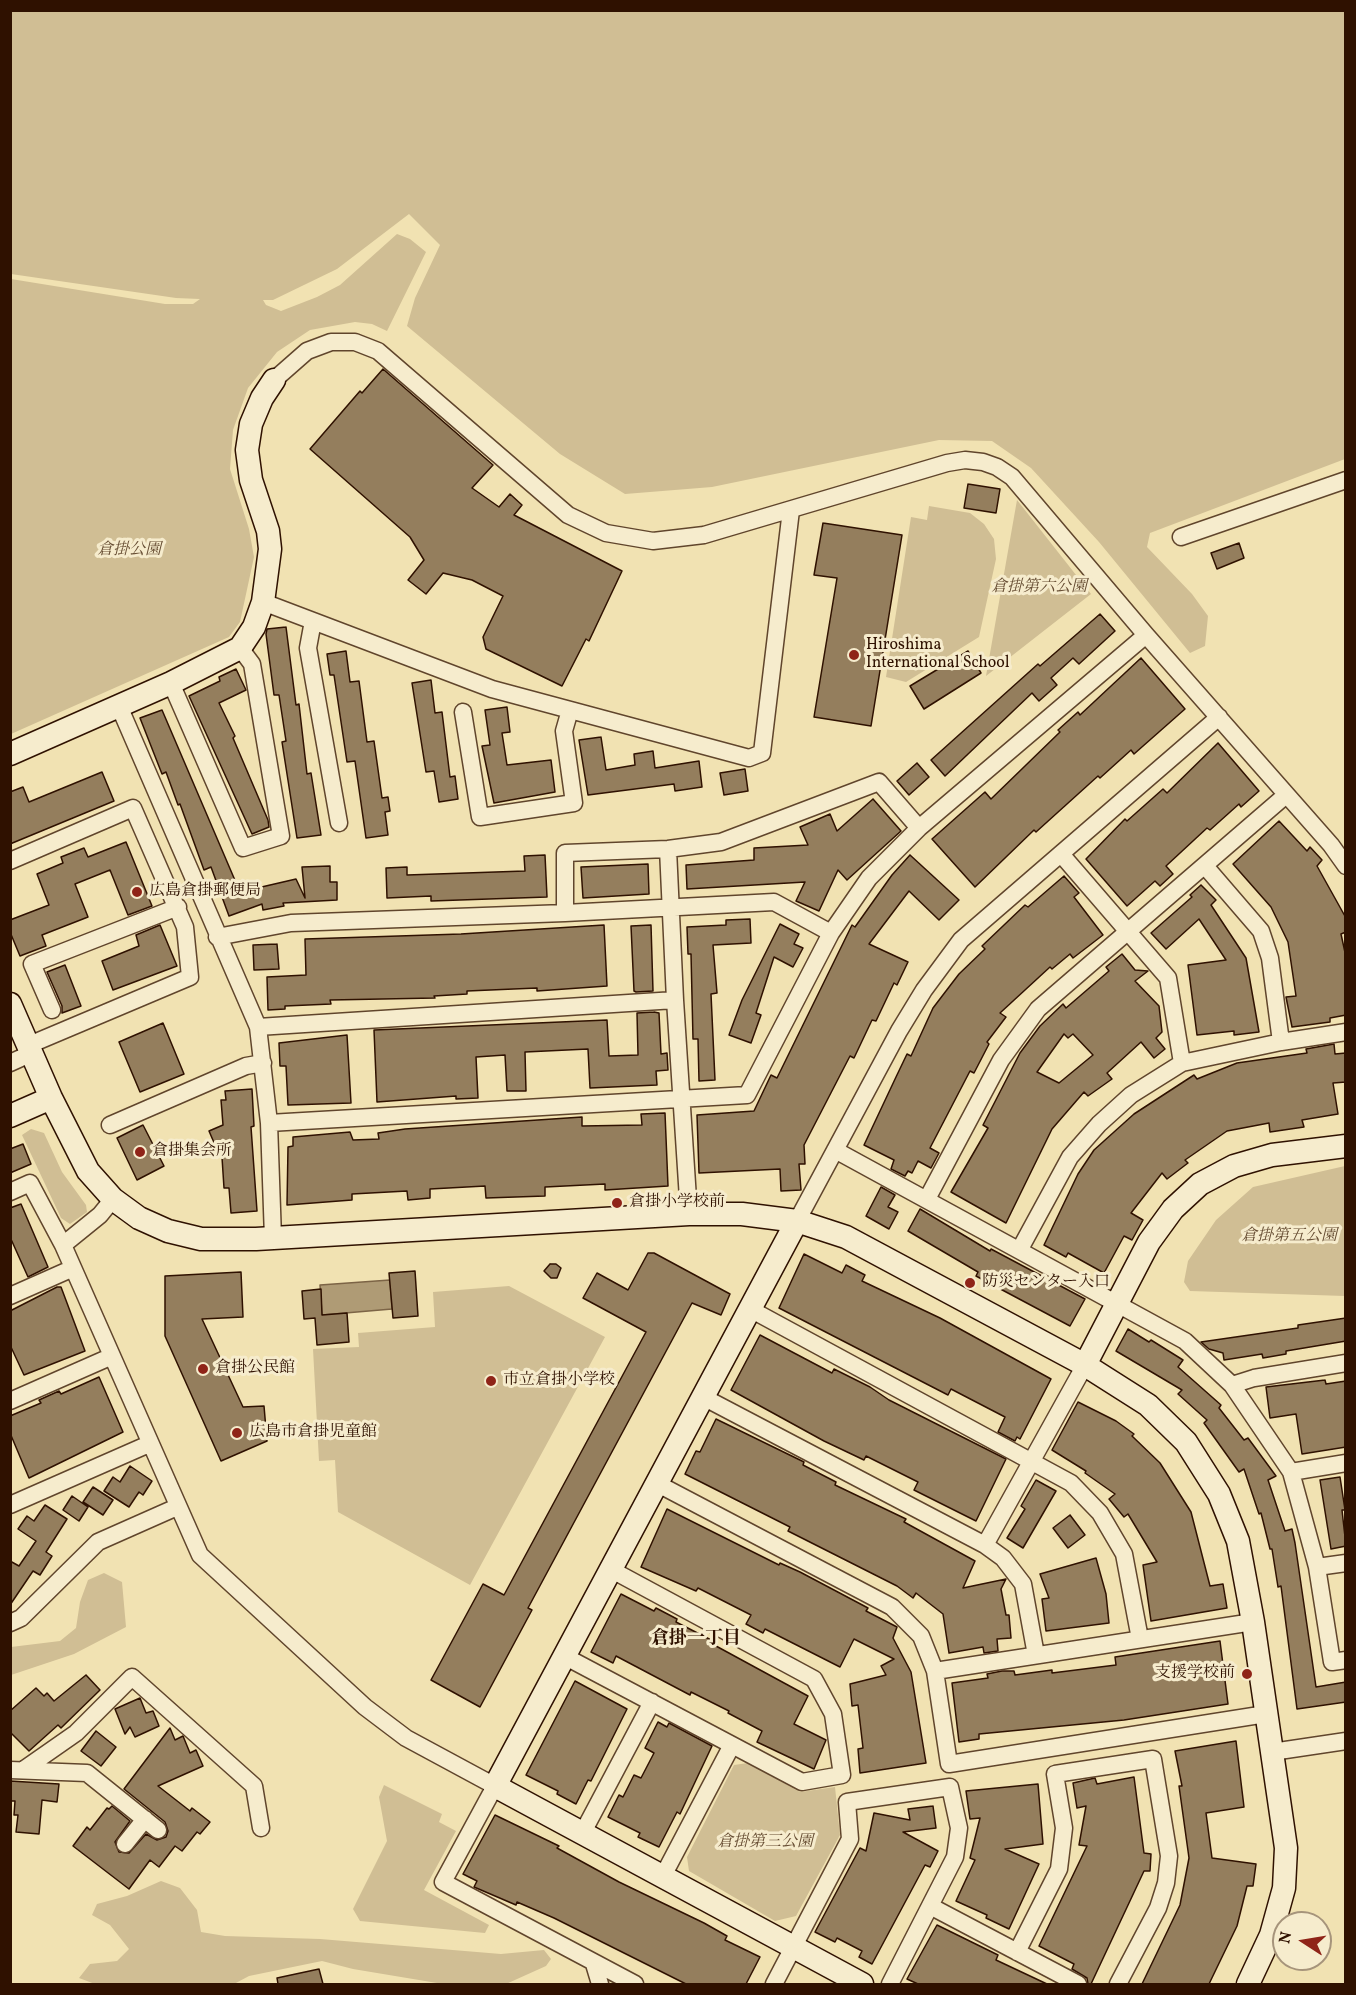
<!DOCTYPE html>
<html>
<head>
<meta charset="utf-8">
<style>
	body { margin:0 }
	#map { position:relative; width:1356px; height:1995px; overflow:hidden; background:#f1e2b2; font-family:Vollkorn,serif }
	canvas { display:block }
	.frame { position:absolute; inset:0; border:12px solid #2f1100; pointer-events:none }
	.north { position:absolute; left:1272px; top:1911px; width:60px; height:60px; box-sizing:border-box; background:#f6eccd; border:2px solid #a6947b; border-radius:50%; rotate:282deg; font-size:16px; font-weight:700; line-height:24px; text-align:center; color:#2f1100 }
	.north::after { content:''; display:block; margin:auto; width:21px; height:27px; background:#8f2418; clip-path:polygon(50% 0,100% 100%,50% 72%,0 100%) }
</style>
</head>
<body>
<div id="map">
<canvas width="1356" height="1995"></canvas>
<div class="frame"></div>
<div class="north">N</div>
</div>
<script>
const c = document.querySelector('canvas').getContext('2d');
c.lineJoin = 'round';
function paint(path, color) { c.fillStyle = color; c.fill(path, 'evenodd'); }
const shape = rows => new Path2D(rows.map(r => 'M' + r).join(''));
function stroke(path, color, width, dash) { c.strokeStyle = color; c.lineWidth = width; c.lineCap = dash ? 'butt' : 'round'; c.setLineDash(dash || []); c.stroke(path); }
function drawText(font, color, halo, rows, align = 'center') {
  c.font = font + ' Vollkorn,"Noto Serif JP",serif'; c.lineWidth = 6; c.setLineDash([]); c.textBaseline = 'middle'; c.strokeStyle = halo; c.fillStyle = color; for (const [text, x, y, turn = 0] of rows) {
    c.save(); c.translate(x, y); c.rotate((+turn || 0) * Math.PI / 180); c.textAlign = isNaN(turn) ? turn : align; if (halo) c.strokeText(text, 0, 0); c.fillText(text, 0, 0); c.restore();
  }
}
paint(shape([
	[11,10,1345,11,1345,459,1150,533,1147,547,1192,594,1208,616,1205,646,1190,653,1099,542,1031,468,992,441,939,440,712,487,625,494,560,454,407,326,415,298,440,245,409,214,337,269,273,300,263,300,266,305,281,311,317,297,340,285,397,234,410,239,426,252,387,331,372,324,355,322,310,330,277,352,248,388,233,430,230,469,249,529,254,557,240,622,229,637,11,734,11,279,165,304,193,304,200,299,176,298,11,274],
	[1017,500,1091,594,986,676],
	[929,506,970,513,984,524,994,539,996,559,979,637,906,682,886,677,911,517,927,520],
	[31,1129,44,1133,62,1172,86,1205,87,1212,70,1224,61,1218,22,1135],
	[1345,1166,1345,1296,1190,1291,1184,1282,1188,1261,1216,1220,1253,1187],
	[509,1286,605,1337,470,1585,338,1512,335,1460,319,1461,313,1349,359,1347,358,1333,435,1327,433,1292],
	[104,1573,122,1582,126,1627,74,1654,11,1675,11,1647,60,1641,76,1628,80,1602,88,1580],
	[748,1763,800,1792,835,1787,840,1835,796,1916,775,1921,689,1871,687,1857,734,1765],
	[384,1785,442,1814,439,1822,456,1831,424,1890,489,1925,485,1933,360,1921,353,1909,387,1841,379,1797],
	[161,1881,180,1888,197,1910,201,1932,225,1936,320,1939,501,1954,544,1950,551,1959,546,1966,506,1984,443,1984,353,1969,322,1961,249,1976,234,1984,95,1984,79,1978,90,1964,117,1961,129,1949,110,1925,92,1915,97,1904,127,1896]
]), '#d0be94');
const water = shape([
	[390,1280,392,1309,322,1315,320,1285,390,1280]
]);
paint(water, '#af9b75');
stroke(water, '#7c6446', 1.5);
const building = shape([
	[383,369,493,465,472,488,499,507,510,494,522,505,514,515,622,571,589,641,586,639,562,686,486,649,483,637,503,596,472,580,443,573,426,594,408,580,424,560,410,537,310,449,360,391,362,393,383,369],
	[968,484,1000,489,996,513,964,508,968,484],
	[823,523,902,535,871,726,814,717,837,578,814,575,823,523],
	[1239,543,1244,558,1217,569,1211,553,1239,543],
	[1100,614,1115,631,1079,664,1073,658,1051,678,1057,685,1039,701,1032,693,945,776,931,760,1038,664,1040,666,1100,614],
	[286,627,296,705,299,704,307,774,311,773,321,835,297,838,282,742,286,741,279,695,274,695,266,634,267,629,286,627],
	[346,651,350,682,359,681,367,742,374,741,382,798,388,797,390,811,385,812,388,835,366,838,355,761,347,762,334,675,330,675,327,654,346,651],
	[968,651,981,673,924,709,910,686,968,651],
	[1141,658,1185,709,1134,754,1131,750,1100,778,1098,776,1036,832,1034,830,975,887,932,839,985,792,991,799,1060,732,1058,730,1078,712,1080,715,1141,658],
	[236,669,246,690,219,703,235,736,233,738,268,820,269,827,252,834,189,696,220,681,219,677,236,669],
	[431,680,435,713,442,712,450,777,455,776,458,799,439,802,434,771,426,772,412,683,431,680],
	[507,707,510,732,502,733,507,765,551,760,555,792,494,803,482,746,490,745,485,710,507,707],
	[162,710,240,892,296,879,305,898,302,867,330,866,330,882,337,882,337,900,283,903,284,906,263,910,262,904,229,916,211,867,204,870,180,804,178,805,166,772,162,774,140,718,162,710],
	[601,737,606,770,635,765,634,754,653,751,655,768,699,761,702,787,675,791,674,784,588,795,579,740,601,737],
	[1218,743,1259,791,1241,807,1239,804,1210,830,1207,828,1166,866,1173,874,1160,886,1155,881,1127,906,1086,859,1125,819,1127,821,1163,789,1167,793,1218,743],
	[917,763,929,777,909,795,897,781,917,763],
	[745,769,748,791,724,795,720,773,745,769],
	[102,772,114,801,10,844,10,792,23,787,29,802,102,772],
	[873,799,901,831,847,880,838,870,819,911,796,901,805,882,687,889,686,865,754,860,754,848,808,845,800,827,830,814,837,831,873,799],
	[1279,821,1307,851,1310,847,1322,860,1317,866,1346,918,1346,932,1341,934,1346,957,1346,1015,1330,1018,1330,1022,1292,1027,1286,997,1296,996,1288,942,1271,907,1233,864,1279,821],
	[126,842,152,906,128,915,110,870,75,884,88,917,42,935,46,946,20,956,10,932,10,920,49,905,37,874,63,863,61,857,84,848,88,857,126,842],
	[545,855,547,897,431,901,431,896,387,898,386,868,407,867,407,875,525,871,524,856,545,855],
	[910,855,959,900,939,920,909,891,869,944,908,962,897,985,894,983,876,1021,872,1020,854,1058,850,1056,804,1145,805,1164,799,1164,801,1190,781,1191,780,1169,699,1173,697,1115,754,1111,771,1075,777,1078,852,925,855,927,892,875,910,855],
	[648,864,649,894,583,898,581,867,648,864],
	[1064,876,1079,893,1074,897,1103,935,1073,958,1070,954,1052,969,1050,967,1000,1013,1006,1017,987,1042,989,1044,974,1073,970,1071,930,1148,939,1153,931,1168,918,1161,912,1173,908,1171,905,1176,891,1169,894,1160,864,1145,896,1077,907,1054,911,1056,933,1008,959,974,985,949,982,946,1025,905,1028,907,1064,876],
	[1201,885,1216,900,1211,905,1246,958,1259,1032,1234,1035,1234,1031,1197,1035,1188,965,1226,960,1199,919,1166,949,1151,933,1192,897,1190,895,1201,885],
	[750,919,751,943,713,945,717,993,711,994,715,1080,699,1081,698,1039,693,1039,691,954,688,954,687,927,726,925,726,920,750,919],
	[780,924,799,934,794,944,803,948,793,967,774,957,756,1013,761,1015,751,1043,729,1035,742,1000,780,924],
	[160,925,177,966,113,990,102,961,139,946,136,935,160,925],
	[604,925,607,986,537,991,537,988,467,991,467,994,434,996,435,998,330,1000,331,1004,285,1006,285,1009,268,1010,267,977,306,975,305,939,461,934,604,925],
	[651,925,653,991,636,992,634,991,631,926,651,925],
	[277,944,279,969,254,970,253,945,277,944],
	[1122,954,1135,970,1148,971,1135,981,1159,1006,1162,1032,1156,1038,1165,1049,1154,1058,1141,1042,1107,1073,1112,1079,1088,1096,1084,1092,1052,1129,1006,1223,951,1192,988,1128,983,1125,1020,1053,1040,1026,1063,1004,1066,1008,1109,971,1106,967,1122,954],
	[1064,1034,1068,1038,1073,1034,1093,1055,1059,1083,1037,1072,1064,1034],
	[65,965,81,1006,62,1013,62,1006,47,972,65,965],
	[654,1012,659,1013,661,1054,667,1053,668,1070,656,1071,657,1085,590,1088,588,1049,525,1052,526,1091,507,1091,505,1055,476,1057,478,1098,456,1099,456,1096,377,1102,374,1030,607,1020,609,1056,638,1055,637,1013,654,1012],
	[163,1023,184,1074,140,1092,119,1042,163,1023],
	[347,1035,351,1103,288,1105,286,1066,280,1066,279,1043,347,1035],
	[1334,1044,1335,1054,1346,1053,1346,1082,1333,1083,1338,1114,1302,1120,1304,1127,1270,1132,1269,1123,1227,1131,1185,1160,1188,1163,1167,1179,1162,1173,1131,1213,1143,1220,1132,1240,1124,1236,1104,1273,1068,1253,1066,1257,1044,1245,1078,1174,1094,1150,1134,1114,1194,1075,1197,1079,1237,1063,1307,1053,1306,1049,1334,1044],
	[252,1089,254,1126,251,1127,257,1211,231,1213,229,1188,224,1188,221,1142,215,1145,209,1131,223,1125,221,1100,226,1100,225,1091,252,1089],
	[665,1113,668,1186,605,1190,605,1184,545,1187,545,1196,486,1198,485,1186,430,1189,430,1198,408,1200,407,1191,352,1194,352,1200,287,1205,288,1147,293,1146,293,1137,350,1132,353,1140,379,1139,378,1133,405,1129,582,1117,582,1126,642,1125,641,1114,665,1113],
	[143,1125,164,1166,137,1180,117,1138,143,1125],
	[23,1144,31,1164,10,1173,10,1149,23,1144],
	[881,1187,895,1195,888,1207,898,1212,889,1229,866,1216,881,1187],
	[21,1204,48,1267,28,1277,10,1237,10,1208,21,1204],
	[920,1209,990,1251,991,1249,1085,1299,1070,1326,976,1276,978,1272,908,1231,920,1209],
	[648,1253,654,1253,730,1294,721,1315,692,1303,528,1608,532,1610,480,1707,431,1680,483,1584,504,1595,646,1332,583,1298,597,1273,628,1290,648,1253],
	[804,1254,842,1273,846,1265,865,1275,862,1281,940,1318,1051,1379,1020,1439,1017,1437,1015,1441,998,1432,1005,1417,951,1389,948,1395,779,1308,804,1254],
	[550,1264,556,1264,561,1268,557,1278,551,1278,544,1271,550,1264],
	[415,1271,418,1316,393,1318,389,1273,415,1271],
	[241,1272,243,1317,202,1319,243,1407,264,1406,267,1441,221,1461,165,1336,165,1276,241,1272],
	[57,1287,61,1287,85,1351,24,1375,10,1345,10,1311,57,1287],
	[321,1289,322,1315,347,1313,349,1342,317,1345,315,1318,304,1319,302,1291,321,1289],
	[1346,1318,1346,1341,1286,1351,1286,1354,1263,1358,1262,1354,1224,1360,1223,1353,1209,1349,1201,1342,1298,1328,1298,1325,1346,1318],
	[1128,1329,1149,1342,1151,1340,1183,1360,1178,1367,1221,1405,1219,1408,1244,1440,1248,1438,1276,1476,1268,1480,1285,1531,1292,1529,1295,1543,1316,1687,1346,1682,1346,1702,1297,1709,1281,1586,1278,1587,1272,1549,1270,1549,1261,1513,1259,1514,1244,1469,1239,1472,1204,1423,1207,1420,1178,1394,1182,1390,1116,1351,1128,1329],
	[760,1335,832,1373,834,1369,870,1387,889,1400,1006,1459,976,1521,914,1490,918,1482,866,1456,864,1460,824,1441,731,1390,760,1335],
	[99,1377,123,1432,29,1478,10,1433,10,1416,41,1403,39,1400,59,1391,61,1394,99,1377],
	[1325,1380,1326,1384,1346,1381,1346,1447,1302,1454,1296,1414,1270,1418,1266,1387,1325,1380],
	[1078,1402,1116,1421,1134,1434,1132,1436,1160,1463,1191,1512,1210,1586,1223,1584,1227,1608,1151,1621,1143,1565,1157,1562,1128,1514,1124,1517,1109,1499,1115,1494,1085,1473,1086,1471,1052,1450,1078,1402],
	[716,1419,804,1462,803,1465,836,1482,835,1485,906,1519,904,1522,975,1561,963,1588,1006,1579,1001,1589,1006,1615,1009,1615,1011,1638,997,1639,998,1651,984,1653,983,1647,949,1653,943,1614,916,1593,913,1598,897,1586,788,1531,790,1527,685,1474,696,1451,700,1452,716,1419],
	[130,1466,152,1481,143,1495,139,1492,129,1507,104,1491,113,1477,120,1482,130,1466],
	[1340,1477,1345,1510,1342,1510,1346,1546,1331,1549,1320,1480,1340,1477],
	[1036,1480,1056,1491,1023,1548,1007,1538,1025,1509,1021,1506,1036,1480],
	[93,1487,113,1500,103,1515,83,1502,93,1487],
	[72,1496,88,1507,79,1521,63,1510,72,1496],
	[45,1505,67,1519,46,1552,52,1556,40,1575,33,1571,10,1605,10,1561,19,1566,36,1541,18,1529,27,1516,34,1521,45,1505],
	[667,1509,779,1565,780,1563,800,1572,868,1608,866,1611,897,1627,893,1638,911,1672,926,1763,860,1773,858,1749,863,1748,858,1705,852,1706,850,1684,886,1675,881,1666,894,1659,854,1639,840,1667,765,1629,763,1633,746,1624,751,1615,698,1588,696,1591,641,1567,667,1509],
	[1070,1515,1085,1535,1068,1548,1053,1528,1070,1515],
	[1096,1558,1106,1594,1109,1623,1046,1631,1042,1599,1049,1598,1040,1574,1096,1558],
	[621,1594,654,1611,656,1608,677,1619,676,1622,717,1643,716,1646,808,1696,794,1724,826,1740,814,1769,757,1742,762,1731,728,1713,729,1711,691,1692,690,1695,616,1656,613,1663,591,1652,621,1594],
	[1220,1641,1228,1704,1124,1720,979,1734,979,1739,959,1742,952,1683,988,1678,987,1674,1002,1671,1014,1671,1015,1675,1052,1670,1052,1673,1116,1665,1115,1657,1220,1641],
	[86,1675,100,1690,61,1728,58,1725,29,1751,10,1732,10,1711,36,1688,44,1696,47,1693,54,1701,86,1675],
	[575,1681,627,1709,591,1781,588,1780,576,1804,557,1794,558,1791,526,1775,575,1681],
	[140,1698,146,1713,153,1711,159,1726,135,1737,130,1727,125,1734,115,1709,140,1698],
	[658,1722,667,1727,669,1723,712,1746,680,1814,677,1812,659,1847,638,1837,640,1833,608,1817,619,1795,623,1797,634,1775,641,1778,654,1753,645,1748,658,1722],
	[170,1728,175,1740,183,1736,190,1753,196,1750,203,1766,158,1786,190,1811,192,1808,210,1822,200,1834,197,1832,182,1851,175,1846,159,1867,150,1860,129,1889,73,1846,87,1827,90,1830,107,1808,109,1809,112,1806,130,1821,115,1842,119,1852,129,1853,146,1834,157,1840,166,1837,168,1831,165,1822,124,1789,170,1728],
	[96,1731,116,1747,101,1766,81,1751,96,1731],
	[1236,1741,1244,1807,1206,1813,1212,1858,1256,1864,1253,1886,1247,1886,1237,1926,1209,1984,1142,1984,1180,1905,1189,1858,1179,1786,1182,1786,1175,1751,1236,1741],
	[1134,1777,1144,1853,1151,1854,1150,1871,1144,1871,1091,1984,1088,1984,1087,1978,1072,1969,1074,1964,1039,1946,1087,1846,1079,1845,1086,1806,1077,1808,1073,1783,1095,1778,1097,1784,1134,1777],
	[10,1781,59,1784,57,1802,42,1800,39,1834,16,1832,18,1815,14,1815,15,1801,10,1801,10,1781],
	[1038,1784,1043,1844,1005,1849,1039,1864,1009,1929,986,1918,987,1915,956,1901,975,1860,970,1858,980,1818,970,1819,966,1791,1038,1784],
	[933,1806,936,1828,903,1832,938,1851,930,1867,925,1865,872,1964,859,1957,862,1951,837,1938,835,1942,815,1932,860,1848,866,1851,874,1813,910,1820,908,1809,933,1806],
	[495,1815,559,1846,557,1848,619,1882,704,1923,727,1936,725,1940,760,1957,746,1984,686,1984,554,1918,517,1902,516,1905,474,1887,477,1881,463,1874,495,1815],
	[937,1925,998,1955,996,1960,1047,1984,918,1984,907,1979,937,1925],
	[319,1969,323,1984,278,1984,277,1978,319,1969]
]);
paint(building, '#947e5d');
stroke(building, '#2f1100', 1.5);
const street = shape([
	[274,380,307,351,331,342,355,342,378,351,568,515,606,533,653,541,704,535,947,463,965,460,983,462,997,467,1012,477,1146,635,1331,845,1346,866],
	[1181,537,1346,480],
	[263,602,492,689,749,758,762,753,791,510],
	[313,621,308,648,339,823],
	[171,683,243,848,281,836,252,664,240,648],
	[119,706,258,1027,269,1123,273,1238],
	[463,712,480,817,574,803,564,731,570,710],
	[668,849,675,1000,689,1214],
	[1061,854,1168,978,1182,1063],
	[10,861,133,808,185,927,190,977,29,1045],
	[1205,866,1261,931,1270,958,1281,1042],
	[565,913,565,853,668,849,721,842,879,782,919,828],
	[217,937,291,923,565,913,774,902,831,933],
	[52,1010,32,964,178,907],
	[258,1027,675,1000],
	[10,1063,32,1053],
	[269,1123,747,1095,831,933,869,878,919,828,1146,635],
	[110,1125,246,1066,263,1063],
	[835,1150,1185,1341,1232,1385,1291,1472,1317,1567,1332,1662,1346,1660],
	[10,1192,30,1183,63,1245,200,1555,365,1707,406,1738,495,1786,443,1882,635,1984],
	[927,1199,1001,1060,1038,1009,1286,795],
	[797,1221,899,1031,924,990,961,940,1219,717],
	[63,1245,100,1215,113,1199],
	[1020,1249,1070,1157,1099,1124,1131,1095,1182,1063,1281,1042,1346,1032],
	[10,1296,71,1269],
	[750,1309,1071,1483,1100,1513,1124,1554,1140,1639],
	[1232,1385,1254,1378,1346,1363],
	[703,1397,985,1545,1003,1558,1023,1584,1036,1655],
	[10,1401,110,1357],
	[1291,1472,1346,1463],
	[656,1483,892,1607,921,1636,935,1671,949,1764,1266,1714],
	[10,1505,149,1444],
	[985,1545,1085,1365],
	[1317,1567,1346,1563],
	[10,1623,21,1618,98,1542,177,1507],
	[564,1656,802,1782,842,1775,833,1714,814,1679,610,1569],
	[935,1671,1253,1622],
	[1272,1752,1346,1741],
	[10,1770,87,1773,158,1830],
	[23,1770,76,1733,132,1677,254,1786,261,1828],
	[582,1834,652,1702],
	[125,1844,145,1819],
	[663,1876,732,1745],
	[932,1907,1078,1984],
	[1017,1952,1059,1869,1064,1828,1055,1774,1153,1759,1169,1856,1166,1883,1158,1908,1118,1984],
	[594,1964,600,1984],
	[774,1984,850,1839,847,1802,950,1787,959,1828,955,1857,890,1984]
]);
const secondary = shape([
	[10,754,171,683,240,648,254,627,263,602,270,549,268,531,251,480,247,450,251,424,262,398,274,380],
	[10,1004,51,1098,88,1171,113,1199,139,1218,168,1231,201,1239,256,1239,689,1214,742,1214,797,1221,846,1237,1085,1365,1148,1405,1186,1442,1219,1494,1238,1541,1253,1622,1286,1848,1284,1888,1271,1935,1248,1984],
	[10,1116,51,1098],
	[797,1221,495,1786,862,1984],
	[1085,1365,1149,1242,1173,1209,1200,1184,1234,1166,1272,1155,1346,1146]
]);
stroke(street, '#60452c', 19);
stroke(secondary, '#2f1100', 25);
stroke(street, '#f6eccd', 16);
stroke(secondary, '#f6eccd', 22);
for (const [x, y, r, color] of [
	[854,655,6,"#8f2418"],
	[137,892,6,"#8f2418"],
	[140,1152,6,"#8f2418"],
	[617,1203,6,"#8f2418"],
	[970,1283,6,"#8f2418"],
	[203,1369,6,"#8f2418"],
	[491,1381,6,"#8f2418"],
	[237,1433,6,"#8f2418"],
	[1247,1674,6,"#8f2418"]
]) { const dot = new Path2D(); dot.arc(x, y, r, 0, 2 * Math.PI); c.fillStyle = color; c.fill(dot); stroke(dot, '#f6eccd', 2); }
drawText('italic 16px', '#674e34', '#f6eccd', [
	["倉掛公園",129,551],
	["倉掛第六公園",1039,588],
	["倉掛第五公園",1289,1237],
	["倉掛第三公園",765,1843]
]);
drawText('16px', '#2f1100', '#f6eccd', [
	["Hiroshima",866,646],
	["International School",866,664],
	["広島倉掛郵便局",149,892],
	["倉掛集会所",152,1152],
	["倉掛小学校前",629,1203],
	["防災センター入口",982,1283],
	["倉掛公民館",215,1369],
	["市立倉掛小学校",503,1381],
	["広島市倉掛児童館",249,1433],
	["支援学校前",1235,1674,"right"]
], 'left');
drawText('bold 18px', '#2f1100', '#f6eccd', [
	["倉掛一丁目",696,1640]
]);
</script>
</body>
</html>
